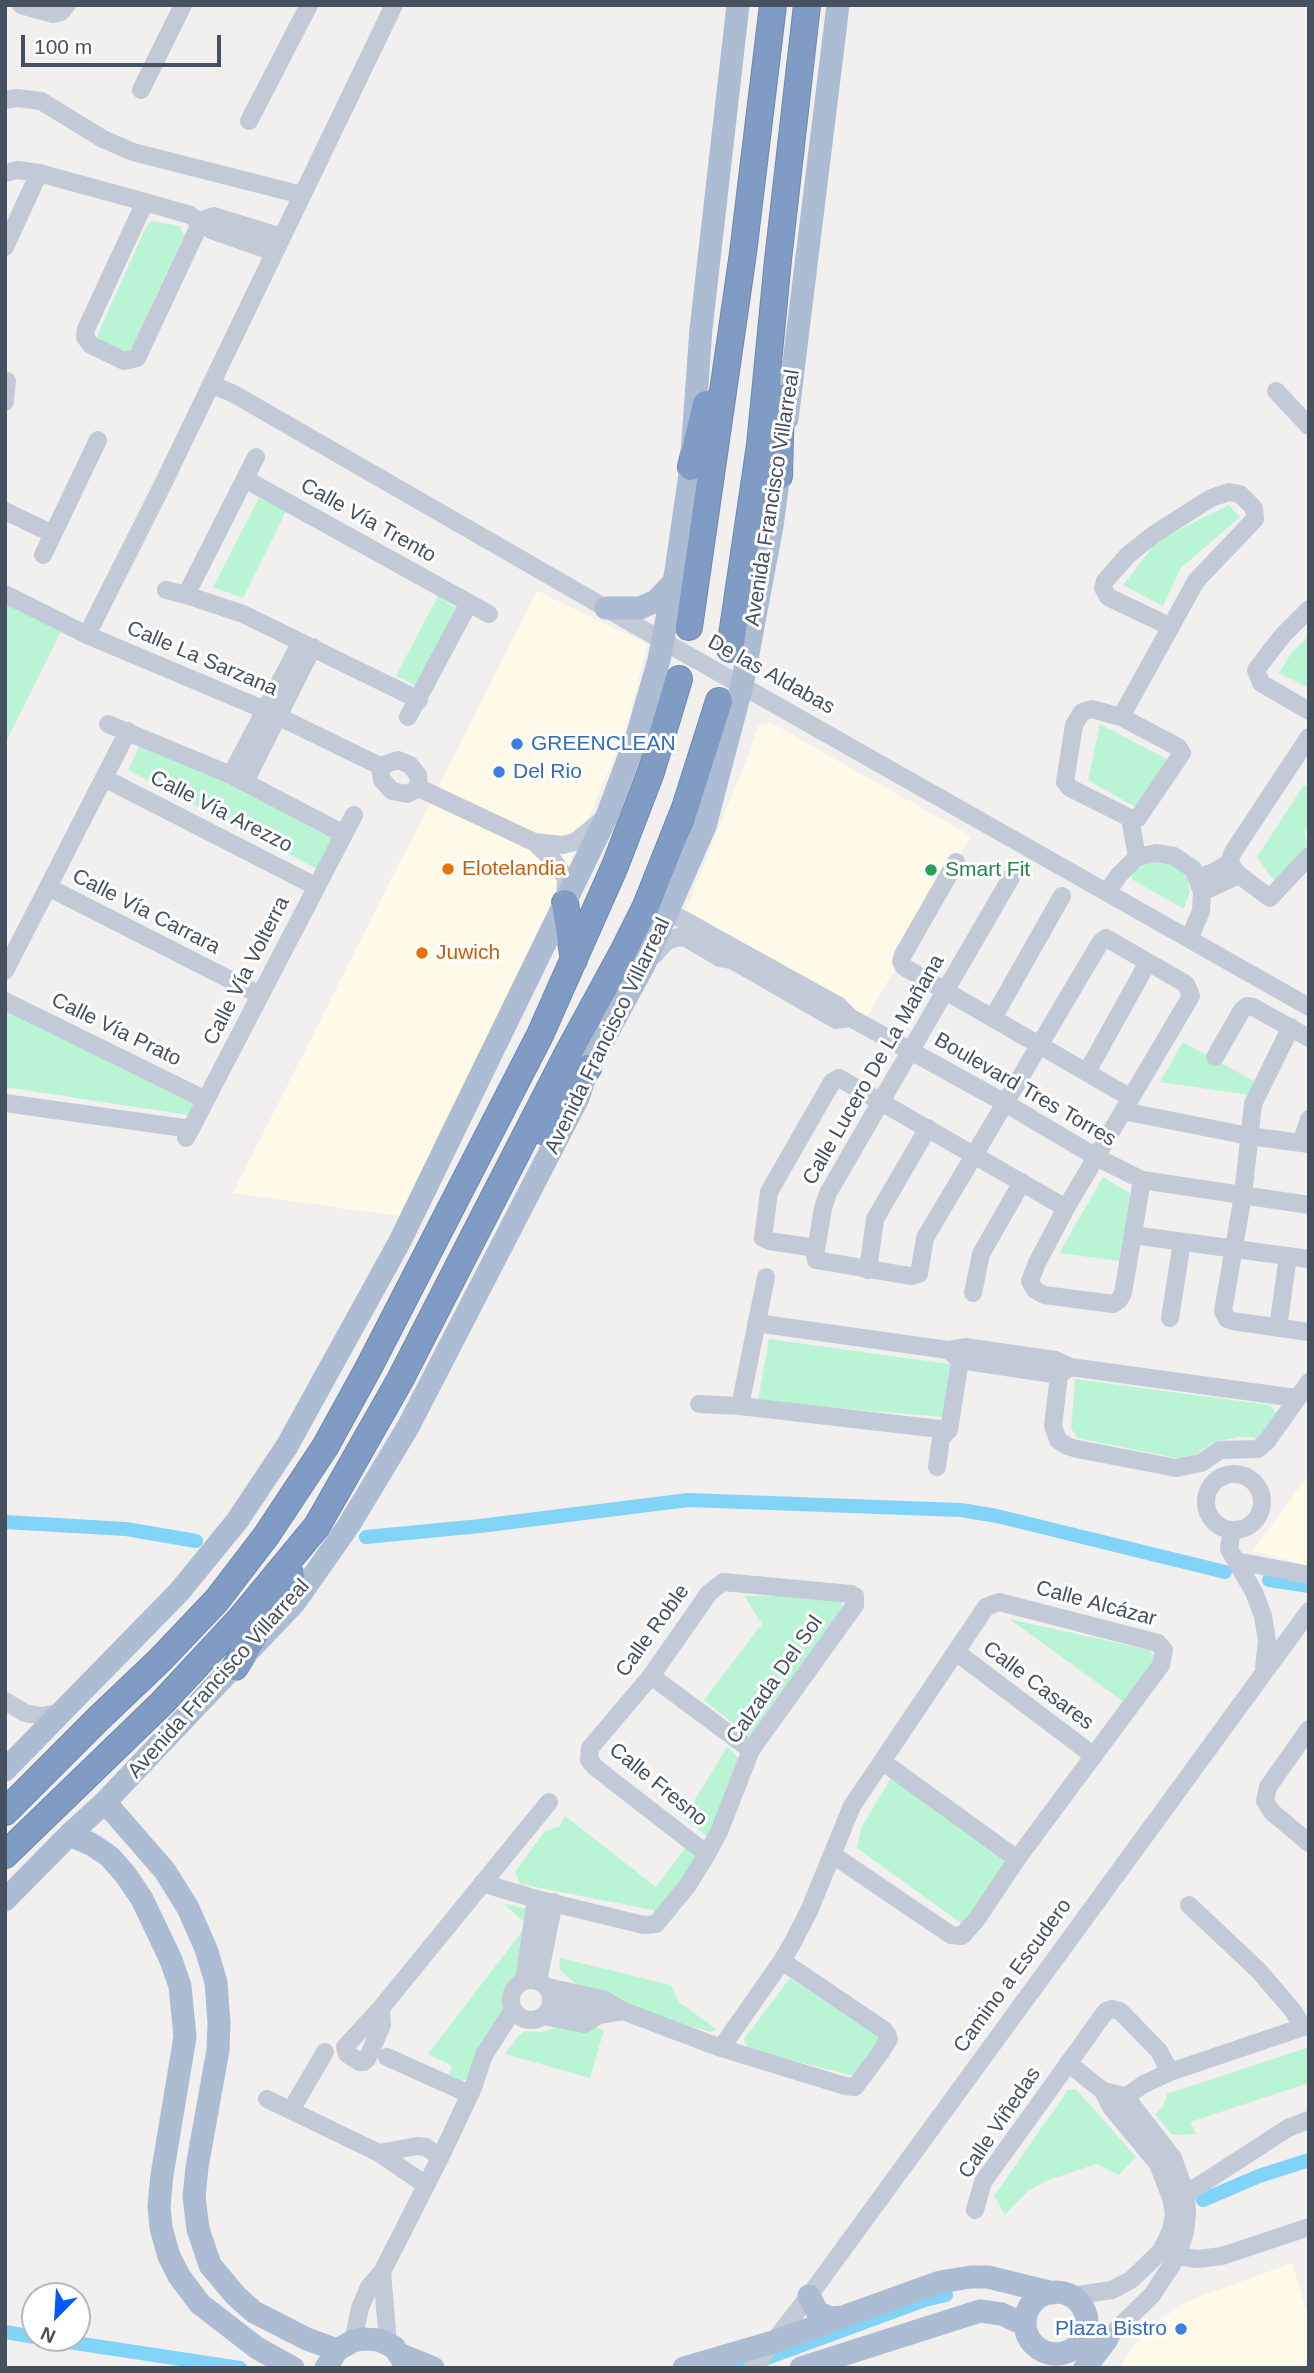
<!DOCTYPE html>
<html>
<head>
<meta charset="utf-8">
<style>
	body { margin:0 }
	#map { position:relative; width:1314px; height:2373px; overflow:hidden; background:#f2efef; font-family:Arial,sans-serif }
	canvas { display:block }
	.frame { position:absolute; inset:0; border:7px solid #45515f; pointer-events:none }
	.north { position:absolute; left:21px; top:2282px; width:70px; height:70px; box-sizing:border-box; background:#fff; border:2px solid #b5b9bf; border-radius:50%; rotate:204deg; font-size:19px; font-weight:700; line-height:28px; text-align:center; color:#45515f }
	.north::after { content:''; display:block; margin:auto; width:24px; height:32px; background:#0358f8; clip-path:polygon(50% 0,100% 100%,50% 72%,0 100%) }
	.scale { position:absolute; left:21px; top:35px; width:200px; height:32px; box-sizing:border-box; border:4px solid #45515f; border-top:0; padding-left:9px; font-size:21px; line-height:24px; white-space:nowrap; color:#45515f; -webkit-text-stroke:5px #fff; paint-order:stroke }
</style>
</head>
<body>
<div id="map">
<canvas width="1314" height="2373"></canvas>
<div class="frame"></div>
<div class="north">N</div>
<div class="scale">100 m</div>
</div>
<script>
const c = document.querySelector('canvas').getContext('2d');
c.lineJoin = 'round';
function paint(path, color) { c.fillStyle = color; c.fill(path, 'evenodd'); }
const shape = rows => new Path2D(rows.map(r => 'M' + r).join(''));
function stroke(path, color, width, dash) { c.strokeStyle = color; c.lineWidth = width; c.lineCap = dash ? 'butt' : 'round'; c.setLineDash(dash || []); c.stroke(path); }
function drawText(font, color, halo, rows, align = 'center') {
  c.font = font + ' Arial,sans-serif'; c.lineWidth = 6; c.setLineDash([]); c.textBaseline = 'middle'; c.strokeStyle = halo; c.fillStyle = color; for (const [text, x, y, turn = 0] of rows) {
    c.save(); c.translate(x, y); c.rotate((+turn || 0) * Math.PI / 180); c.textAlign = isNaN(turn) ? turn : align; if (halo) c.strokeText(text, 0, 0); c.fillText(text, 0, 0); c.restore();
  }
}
paint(shape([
	[537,591,647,644,627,727,588,819,537,938,434,1142,424,1176,406,1217,233,1193],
	[771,723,971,836,867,1017,686,909,751,748,758,726],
	[1309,1474,1309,1566,1253,1551],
	[1292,2263,1309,2320,1309,2368,1120,2368,1127,2355,1142,2336,1164,2317,1188,2301]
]), '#fefae7');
paint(shape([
	[152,221,180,226,184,235,130,352,124,353,102,342,97,336,146,227],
	[259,498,286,511,243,598,213,587],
	[1229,505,1240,517,1181,568,1163,606,1123,585,1157,541],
	[438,596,461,612,423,689,396,676],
	[5,601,62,629,5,744],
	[1309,636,1309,688,1279,673,1292,652],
	[1100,724,1167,759,1137,808,1088,780],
	[140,745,244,787,338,836,319,870,128,770],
	[1304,785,1309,788,1309,825,1305,832,1307,846,1277,880,1272,878,1257,857],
	[1149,860,1177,866,1187,878,1190,891,1184,909,1133,880,1131,873,1134,869],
	[5,1008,200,1105,194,1116,5,1087],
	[1183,1042,1254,1081,1249,1095,1160,1082],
	[1103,1177,1131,1194,1119,1261,1059,1253],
	[769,1339,950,1364,942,1417,758,1401],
	[1075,1379,1270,1405,1277,1414,1258,1438,1239,1437,1215,1442,1196,1454,1191,1461,1077,1438,1071,1428],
	[838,1595,844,1609,751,1738,704,1700,762,1624,744,1596],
	[1009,1619,1149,1650,1157,1660,1124,1702],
	[727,1747,742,1761,711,1840,684,1818],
	[895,1771,1012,1859,965,1926,857,1848,861,1828],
	[565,1816,656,1887,685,1848,698,1858,657,1911,520,1884,515,1872,544,1832,560,1826],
	[503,1903,533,1911,521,1978,509,1994,509,2006,470,2078,462,2081,449,2075,452,2066,428,2054,527,1925],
	[560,1958,671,1985,679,2002,716,2029,711,2032,583,1996,578,1986,559,1969],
	[790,1978,881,2038,854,2076,748,2049,744,2039],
	[566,2018,604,2030,590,2078,505,2054,519,2035,525,2031,542,2032,554,2028],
	[1309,2047,1309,2083,1190,2122,1196,2134,1172,2135,1155,2114,1163,2107,1167,2094],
	[1076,2089,1136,2157,1119,2175,1096,2164,1046,2181,1028,2191,1005,2215,994,2196,1068,2090]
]), '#b9f5d5');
stroke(shape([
	[5,1522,126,1529,196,1541],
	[366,1537,480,1526,688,1500,961,1510,997,1516,1225,1572],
	[1269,1580,1309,1586],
	[1203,2200,1259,2176,1309,2160],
	[5,2332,35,2337],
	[42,2338,240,2368],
	[740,2368,925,2300,946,2295]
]), '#81d4f7', 14);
const highway = shape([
	[691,467,706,404],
	[779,476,781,398],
	[689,627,743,253,773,5],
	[730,649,760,445,778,260,807,5],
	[565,903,574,960],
	[545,1132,566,1097,588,1068],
	[235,1667,291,1576],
	[5,1812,98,1719,160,1660,217,1600,266,1536,325,1447,369,1367,540,1035,615,866,651,772,679,679],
	[5,1855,162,1703,241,1618,317,1526,400,1380,568,1053,622,954,646,906,685,808,719,701]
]);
stroke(highway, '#6c87b0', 28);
stroke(shape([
	[21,5,53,14,61,12,67,5],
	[141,90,183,5],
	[5,100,17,98,41,101,103,139,133,152,302,195],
	[249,121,309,5],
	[5,173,18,170,39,173,145,202,190,215,211,230,274,252],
	[145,202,86,329,85,337,91,345,124,361,137,358,198,228,199,221],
	[199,221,214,216,282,237],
	[5,247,39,173],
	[211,384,234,394,663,641,1309,1007],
	[1276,391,1309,426],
	[5,402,7,381],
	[245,479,489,614],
	[5,511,53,534],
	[43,555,98,440],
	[166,590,186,595,243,614,419,700],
	[5,594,87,635,265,710,380,766],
	[186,595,256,457],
	[1309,609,1283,635,1256,670,1261,683,1309,711],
	[87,635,163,484,394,5],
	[1092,709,1121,717,1178,747,1182,753,1138,818,1130,818,1070,788,1065,782,1074,725,1082,712,1092,709],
	[408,717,469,603],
	[1121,717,1196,581,1255,519,1254,508,1240,494,1229,492,1211,498,1153,535,1128,555,1105,581,1103,588,1108,597,1169,626],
	[108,724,231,775,344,834],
	[380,766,382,780,392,791,407,794,419,788],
	[380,766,398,760,410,765,418,775,419,788],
	[231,775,301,642],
	[104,778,317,887],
	[245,782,313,647],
	[419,788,534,842,553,860,566,878,565,899],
	[1130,818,1137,857],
	[534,842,563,845,575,842,602,820],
	[956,862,903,955,901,961,904,967,1131,1098],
	[1229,863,1239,875,1270,898,1309,856],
	[1016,869,828,1193,823,1208,815,1256,816,1260,910,1276,919,1274,925,1238,1100,943,1106,938,1186,984,1191,996,1066,1208,1037,1263,1030,1281,1035,1290,1044,1295,1113,1304,1119,1300,1123,1293,1142,1180],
	[1197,878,1214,872,1229,863,1233,852,1309,737],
	[48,887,260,995],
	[1107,892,1119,875,1137,857,1156,853,1174,856,1193,869,1202,892,1201,911,1189,939],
	[1202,892,1239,875],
	[669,912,839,1006,851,1018,1005,1103,1096,1157,1142,1180,1309,1205],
	[653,956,667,941,678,937,686,938,720,958,732,960,836,1020,851,1018],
	[5,971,128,731],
	[5,1001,206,1100],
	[993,1018,1062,896],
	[1291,1027,1253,1104,1243,1195,1223,1311,1227,1319,1232,1321,1309,1332],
	[1215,1057,1242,1010,1247,1006,1253,1007,1309,1038],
	[1087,1072,1148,962],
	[5,1103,191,1129],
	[1123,1111,1249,1136,1309,1144],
	[186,1138,354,815],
	[1301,1143,1309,1119],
	[1133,1235,1309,1259],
	[816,1248,769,1241,763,1238,769,1192,832,1082,839,1078,1066,1208],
	[868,1270,875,1219,928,1128],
	[973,1293,981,1254,1022,1182],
	[1170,1318,1182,1242],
	[756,1323,948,1350,965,1347,1055,1360,1070,1367,1296,1398],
	[1278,1328,1288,1256],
	[948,1350,960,1360,1059,1375,1067,1369],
	[1059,1375,1053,1426,1058,1440,1067,1446,1077,1449,1176,1468,1201,1463,1220,1450,1258,1449,1267,1441,1309,1382],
	[699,1404,740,1406,949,1430],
	[740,1406,766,1277],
	[937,1467,941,1438,949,1430,960,1360],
	'1206 1502a28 28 0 1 1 56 0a28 28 0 1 1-56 0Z',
	[1232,1530,1229,1549,1254,1592,1263,1616,1267,1640,1264,1668],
	[1236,1561,1309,1575],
	[956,1652,1094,1756],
	[651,1676,751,1750],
	[5,1701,25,1713,41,1716,63,1712],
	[1309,1729,1268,1787,1265,1801,1272,1812,1309,1843],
	[883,1762,1017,1859],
	[482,1883,536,1899,644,1925,656,1924,688,1885,707,1854,719,1832,751,1750,855,1605,855,1596,851,1594,723,1582,709,1593,651,1676,590,1748,589,1760,596,1768,707,1854],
	[1189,1905,1259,1971,1294,2012,1302,2027],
	'511 2000a20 20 0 1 1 40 0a20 20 0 1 1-40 0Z',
	[524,1981,536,1899],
	[538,1981,554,1902],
	[547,1987,603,1999,623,2011,721,2048,845,2086,855,2087,881,2052,889,2039,888,2036,884,2030,782,1961],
	[551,2003,599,2015,623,2011],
	[381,2008,382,2025,367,2059,364,2062,360,2062,347,2054,345,2047,381,2008,549,1802],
	[543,2016,584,2024,599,2015],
	[721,2048,782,1961,793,1942,809,1911,852,1806,986,1607,999,1602,1158,1643,1164,1650,1161,1665,1017,1859,977,1919,962,1936,951,1935,833,1855],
	[387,2057,469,2094],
	[1068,2063,1103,2091,1111,2107,1158,2164,1171,2198,1174,2214,1171,2230,1161,2251,1131,2280,1112,2290,1071,2296],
	[267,2099,379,2153,417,2146,426,2147,440,2158],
	[1117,2103,1144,2084,1170,2072,1309,2025],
	[291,2110,325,2052],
	[379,2153,426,2185],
	[1186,2194,1288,2128,1309,2120],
	[975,2210,983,2182,1106,2011,1112,2009,1120,2011,1159,2051,1170,2072],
	[1167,2254,1197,2259,1222,2256,1309,2227],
	[382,2272,388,2343],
	[1082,2339,1107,2339,1152,2295,1177,2257,1185,2232,1187,2214,1186,2194,1173,2158,1125,2096,1103,2091],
	[353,2341,360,2308,369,2287,382,2272,440,2158,473,2088,484,2055,513,2010],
	[753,2368,809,2296,1309,1611]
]), '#c1cad6', 18);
stroke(shape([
	[787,419,838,5],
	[606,608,640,608,656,601,674,582],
	[5,1770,179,1592,237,1521,287,1446,399,1243,607,816,638,733,659,660,676,571,691,467,701,329,738,5],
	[105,1802,165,1871,188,1908,206,1949,216,1982,219,2023,218,2050,197,2167,194,2197,198,2229,210,2265,236,2296,254,2312,307,2339,337,2350],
	[69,1835,91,1844,109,1856,125,1874,142,1899,171,1960,180,1986,185,2037,162,2175,159,2206,161,2228,169,2256,179,2276,200,2304,257,2348,293,2368],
	[5,1900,69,1835,105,1802,295,1602,349,1525,408,1427,578,1098,588,1068,645,963,705,826,742,685,772,526,781,460],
	'1025 2323a31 31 0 1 1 62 0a31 31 0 1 1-62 0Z',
	[809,2296,818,2313,831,2318,844,2317],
	[401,2355,433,2368],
	[326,2368,337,2350,353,2341,363,2339,379,2340,394,2347,408,2368],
	[684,2368,773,2342,940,2282,971,2277,988,2277,1053,2293],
	[801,2368,980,2311,1002,2314,1025,2325],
	[1085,2368,1107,2339]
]), '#acbcd2', 23);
stroke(highway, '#819cc4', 26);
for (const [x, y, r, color] of [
	[517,744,7,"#3f7fe0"],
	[499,772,7,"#3f7fe0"],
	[448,869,7,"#e8710a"],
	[931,870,7,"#2e9e5b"],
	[422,953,7,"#e8710a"],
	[1181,2329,7,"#3f7fe0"]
]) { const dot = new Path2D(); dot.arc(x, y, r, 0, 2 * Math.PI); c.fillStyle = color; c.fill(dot); stroke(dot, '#fff', 2.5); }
drawText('21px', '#45515f', '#fff', [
	["Avenida Francisco Villarreal",773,498,-81],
	["Calle Vía Trento",368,521,29],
	["Calle La Sarzana",202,659,23],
	["De las Aldabas",771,675,29],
	["Calle Vía Arezzo",221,812,27],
	["Calle Vía Carrara",146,912,27],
	["Calle Vía Volterra",247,971,-63],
	["Calle Vía Prato",116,1030,26],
	["Avenida Francisco Villarreal",608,1036,-64],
	["Calle Lucero De La Mañana",874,1070,-60],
	["Boulevard Tres Torres",1025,1090,30],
	["Calle Alcázar",1096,1604,15],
	["Calle Roble",653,1631,-54],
	["Avenida Francisco Villarreal",219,1679,-48],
	["Calzada Del Sol",775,1680,-55],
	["Calle Casares",1038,1686,37],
	["Calle Fresno",658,1785,39],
	["Camino a Escudero",1013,1976,-54],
	["Calle Viñedas",1000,2123,-56]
]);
drawText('21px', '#366cbe', '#fff', [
	["GREENCLEAN",531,744],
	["Del Rio",513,772],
	["Plaza Bistro",1167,2329,"right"]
], 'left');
drawText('21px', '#c56008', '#fff', [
	["Elotelandia",462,869],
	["Juwich",436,953]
], 'left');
drawText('21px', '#27864d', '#fff', [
	["Smart Fit",945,870]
], 'left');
</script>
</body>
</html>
